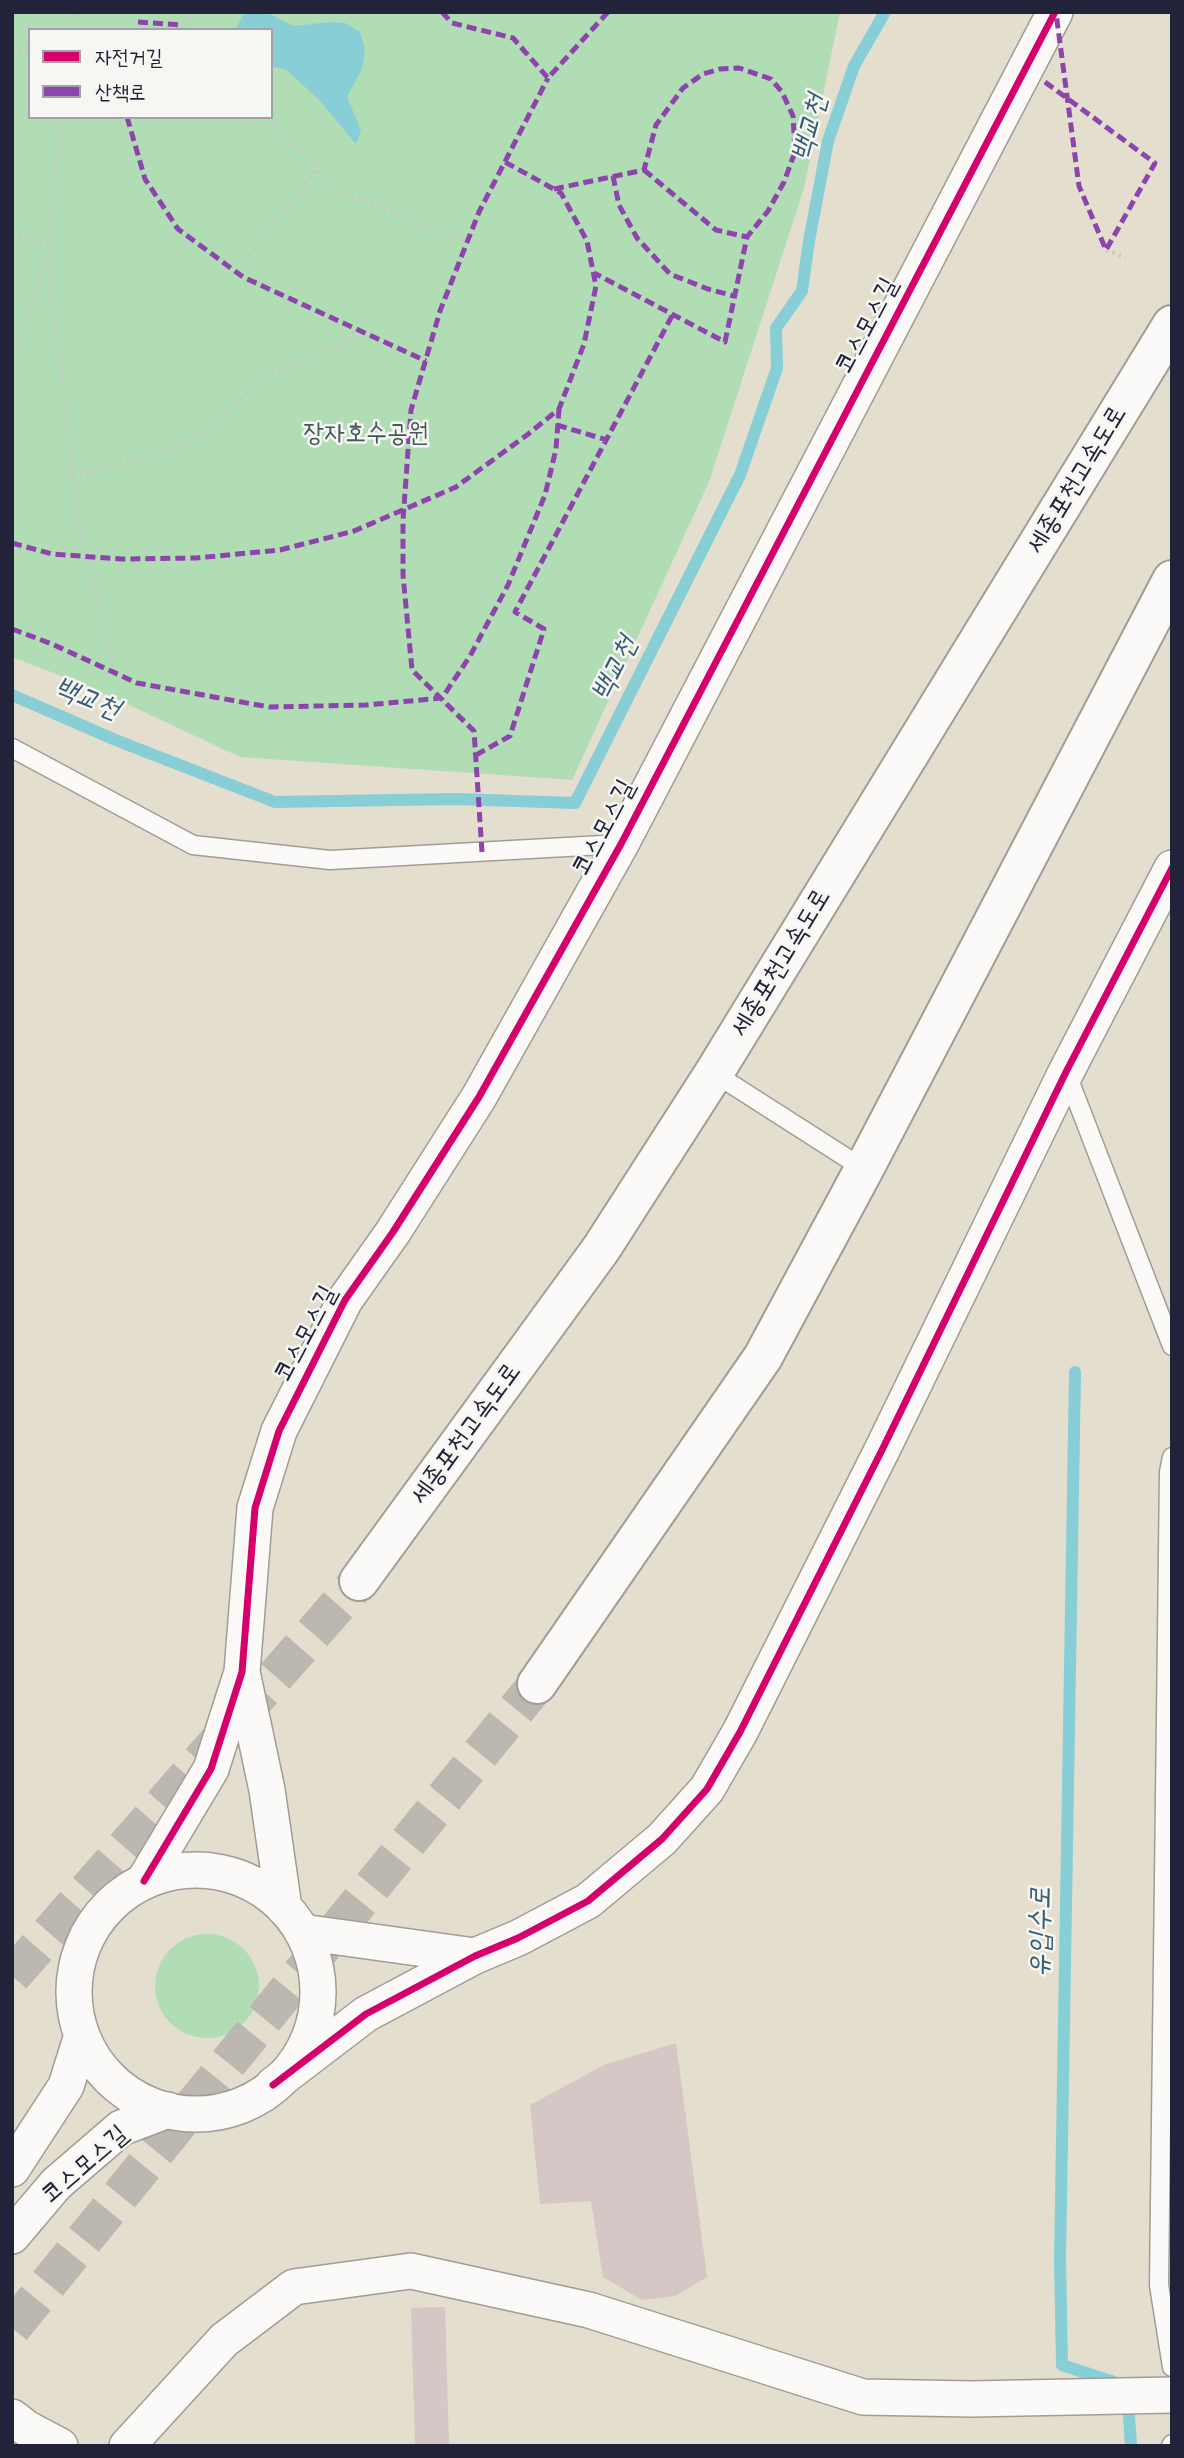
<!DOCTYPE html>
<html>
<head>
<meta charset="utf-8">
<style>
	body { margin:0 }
	#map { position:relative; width:1184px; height:2458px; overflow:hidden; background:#e3dece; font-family:"Patrick Hand","Poor Story",sans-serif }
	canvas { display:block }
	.frame { position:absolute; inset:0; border:14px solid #22223b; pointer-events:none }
	.legend { position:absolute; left:28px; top:28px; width:245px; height:91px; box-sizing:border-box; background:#f6f6f2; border:2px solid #a1a1a9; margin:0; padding:9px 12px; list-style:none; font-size:21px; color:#22223b }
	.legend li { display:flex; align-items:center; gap:14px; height:35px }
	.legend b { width:35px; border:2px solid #a1a1a9 }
</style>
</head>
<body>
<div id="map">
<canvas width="1184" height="2458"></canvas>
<div class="frame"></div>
<ul class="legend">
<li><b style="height:9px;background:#d6006c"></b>자전거길</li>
<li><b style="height:9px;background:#8e44ad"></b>산책로</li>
</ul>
</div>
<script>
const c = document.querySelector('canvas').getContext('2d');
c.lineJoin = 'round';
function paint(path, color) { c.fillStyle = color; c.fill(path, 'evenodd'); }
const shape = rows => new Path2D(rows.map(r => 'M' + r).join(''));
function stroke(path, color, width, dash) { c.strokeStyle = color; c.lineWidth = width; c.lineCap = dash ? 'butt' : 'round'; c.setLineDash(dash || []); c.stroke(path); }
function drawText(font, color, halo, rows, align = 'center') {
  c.font = font + ' "Patrick Hand","Poor Story",sans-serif'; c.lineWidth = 5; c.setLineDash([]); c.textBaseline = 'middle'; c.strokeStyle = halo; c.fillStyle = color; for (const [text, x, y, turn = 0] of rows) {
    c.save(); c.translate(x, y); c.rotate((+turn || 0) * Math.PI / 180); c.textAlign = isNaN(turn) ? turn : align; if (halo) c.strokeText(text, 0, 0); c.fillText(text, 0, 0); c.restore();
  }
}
paint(shape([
	[12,12,840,12,804,188,709,482,572,780,240,757,95,689,12,657],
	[30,30,271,30,271,117,30,117],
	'155 1986a52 52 0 1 1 104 0a52 52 0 1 1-104 0Z'
]), '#b1ddb4');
paint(shape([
	[245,12,266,12,293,26,330,22,345,23,360,32,365,50,362,69,347,97,361,130,356,144,320,101,287,70,271,66,271,30,235,30]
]), '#87ced7');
stroke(shape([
	[12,695,118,741,275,802,456,799,575,803,740,475,777,368,776,328,802,291,809,241,828,141,854,66,885,12],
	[1075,1372,1060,2259,1062,2365,1120,2384],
	[1128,2400,1131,2446]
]), '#87ced7', 12);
paint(shape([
	[676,2043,707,2277,675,2296,642,2300,603,2277,591,2201,540,2204,530,2105,604,2065],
	[445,2307,449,2446,415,2446,411,2308]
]), '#d4c7c5');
stroke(shape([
	[12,1976,359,1581],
	[12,2328,537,1684]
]), '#bcb8b1', 38, [38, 19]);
const service = shape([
	[12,748,193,845,330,860,621,844],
	[1066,1072,1172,1346],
	[714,1073,864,1169],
	[1172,1457,1169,1472,1159,2285,1172,2367],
	[1171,2446,1172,2444]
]);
const minor = shape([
	[242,1672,267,1790,284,1908],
	'74 1992a122 122 0 1 1 244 0a122 122 0 1 1-244 0Z',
	[144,1881,211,1769,242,1672,255,1508,279,1431,345,1300,393,1232,479,1097,621,844,1055,12],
	[302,1932,475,1956],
	[273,2085,366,2014,475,1956,518,1938,588,1901,662,1839,707,1789,740,1732,882,1450,1066,1072,1172,868],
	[12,2169,66,2086,82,2035],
	[12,2236,56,2184,121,2128,168,2110],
	[12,2417,26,2428,60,2446],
	[127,2446,224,2340,294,2287,411,2271,589,2310,863,2397,971,2399,1172,2395]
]);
const motorway = shape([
	[359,1581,601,1249,714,1073,1172,325],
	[537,1684,763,1357,864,1169,1172,580]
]);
stroke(service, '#a09d96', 21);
stroke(minor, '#a09d96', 38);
stroke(motorway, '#a09d96', 42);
stroke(shape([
	[71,30,73,12],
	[184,30,182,25,196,12],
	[12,52,30,48],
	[62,117,48,257,78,519,115,672],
	[247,117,304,153,335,189,467,242],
	[12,234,49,243],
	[1106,250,1126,258],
	[237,273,317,168],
	[12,359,46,261],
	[73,477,185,444,220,424,241,398,265,375,336,348,356,329]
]), '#c8c7c5', 4.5, [2, 5]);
stroke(service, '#fbfaf8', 18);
stroke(minor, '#fbfaf8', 35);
stroke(motorway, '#fbfaf8', 38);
stroke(shape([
	[442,12,452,23,513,38,548,78,608,12],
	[138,22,182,25],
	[1045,82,1155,163,1106,250,1079,186,1056,13],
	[127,117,145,179,178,229,243,277,426,361],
	[644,170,716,230,747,237],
	[613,176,619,205,637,238,670,274,708,289,734,296],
	[554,189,644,170,656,125,683,88,703,74,720,69,739,68,771,79,782,92,793,116,795,152,784,182,768,211,747,237,725,342,594,273],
	[557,425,607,440],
	[12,543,52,554,121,559,196,558,280,550,354,531,456,487,527,435,559,409,584,344,596,286,587,241,561,193,505,162],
	[12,629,52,644,137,683,269,707,366,705,442,698,470,656,508,585,545,495,556,449,559,409],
	[476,755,510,736,544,629,515,612,673,314],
	[482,852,474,731,412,670,403,575,403,520,411,410,440,311,479,212,548,78]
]), '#8e44ad', 5, [10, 5]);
stroke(shape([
	[144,1881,211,1769,242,1672,255,1508,279,1431,345,1300,393,1232,479,1097,621,844,1055,12],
	[273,2085,366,2014,475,1956,518,1938,588,1901,662,1839,707,1789,740,1732,882,1450,1066,1072,1172,868]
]), '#d6006c', 7);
drawText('26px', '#22223b', '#f6f6f2', [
	["코스모스길",867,326,-62],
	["세종포천고속도로",1077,480,-59],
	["코스모스길",604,828,-62],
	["세종포천고속도로",781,963,-59],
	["코스모스길",306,1334,-62],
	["세종포천고속도로",466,1434,-54],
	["코스모스길",85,2165,-41]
]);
drawText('26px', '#415a59', '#f6f6f2', [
	["장자호수공원",366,434]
]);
drawText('italic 28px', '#375c73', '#f6f6f2', [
	["백교천",810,128,-75],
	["백교천",615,669,-63],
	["백교천",87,699,22],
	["유입수로",1041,1932,-89]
]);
</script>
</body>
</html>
